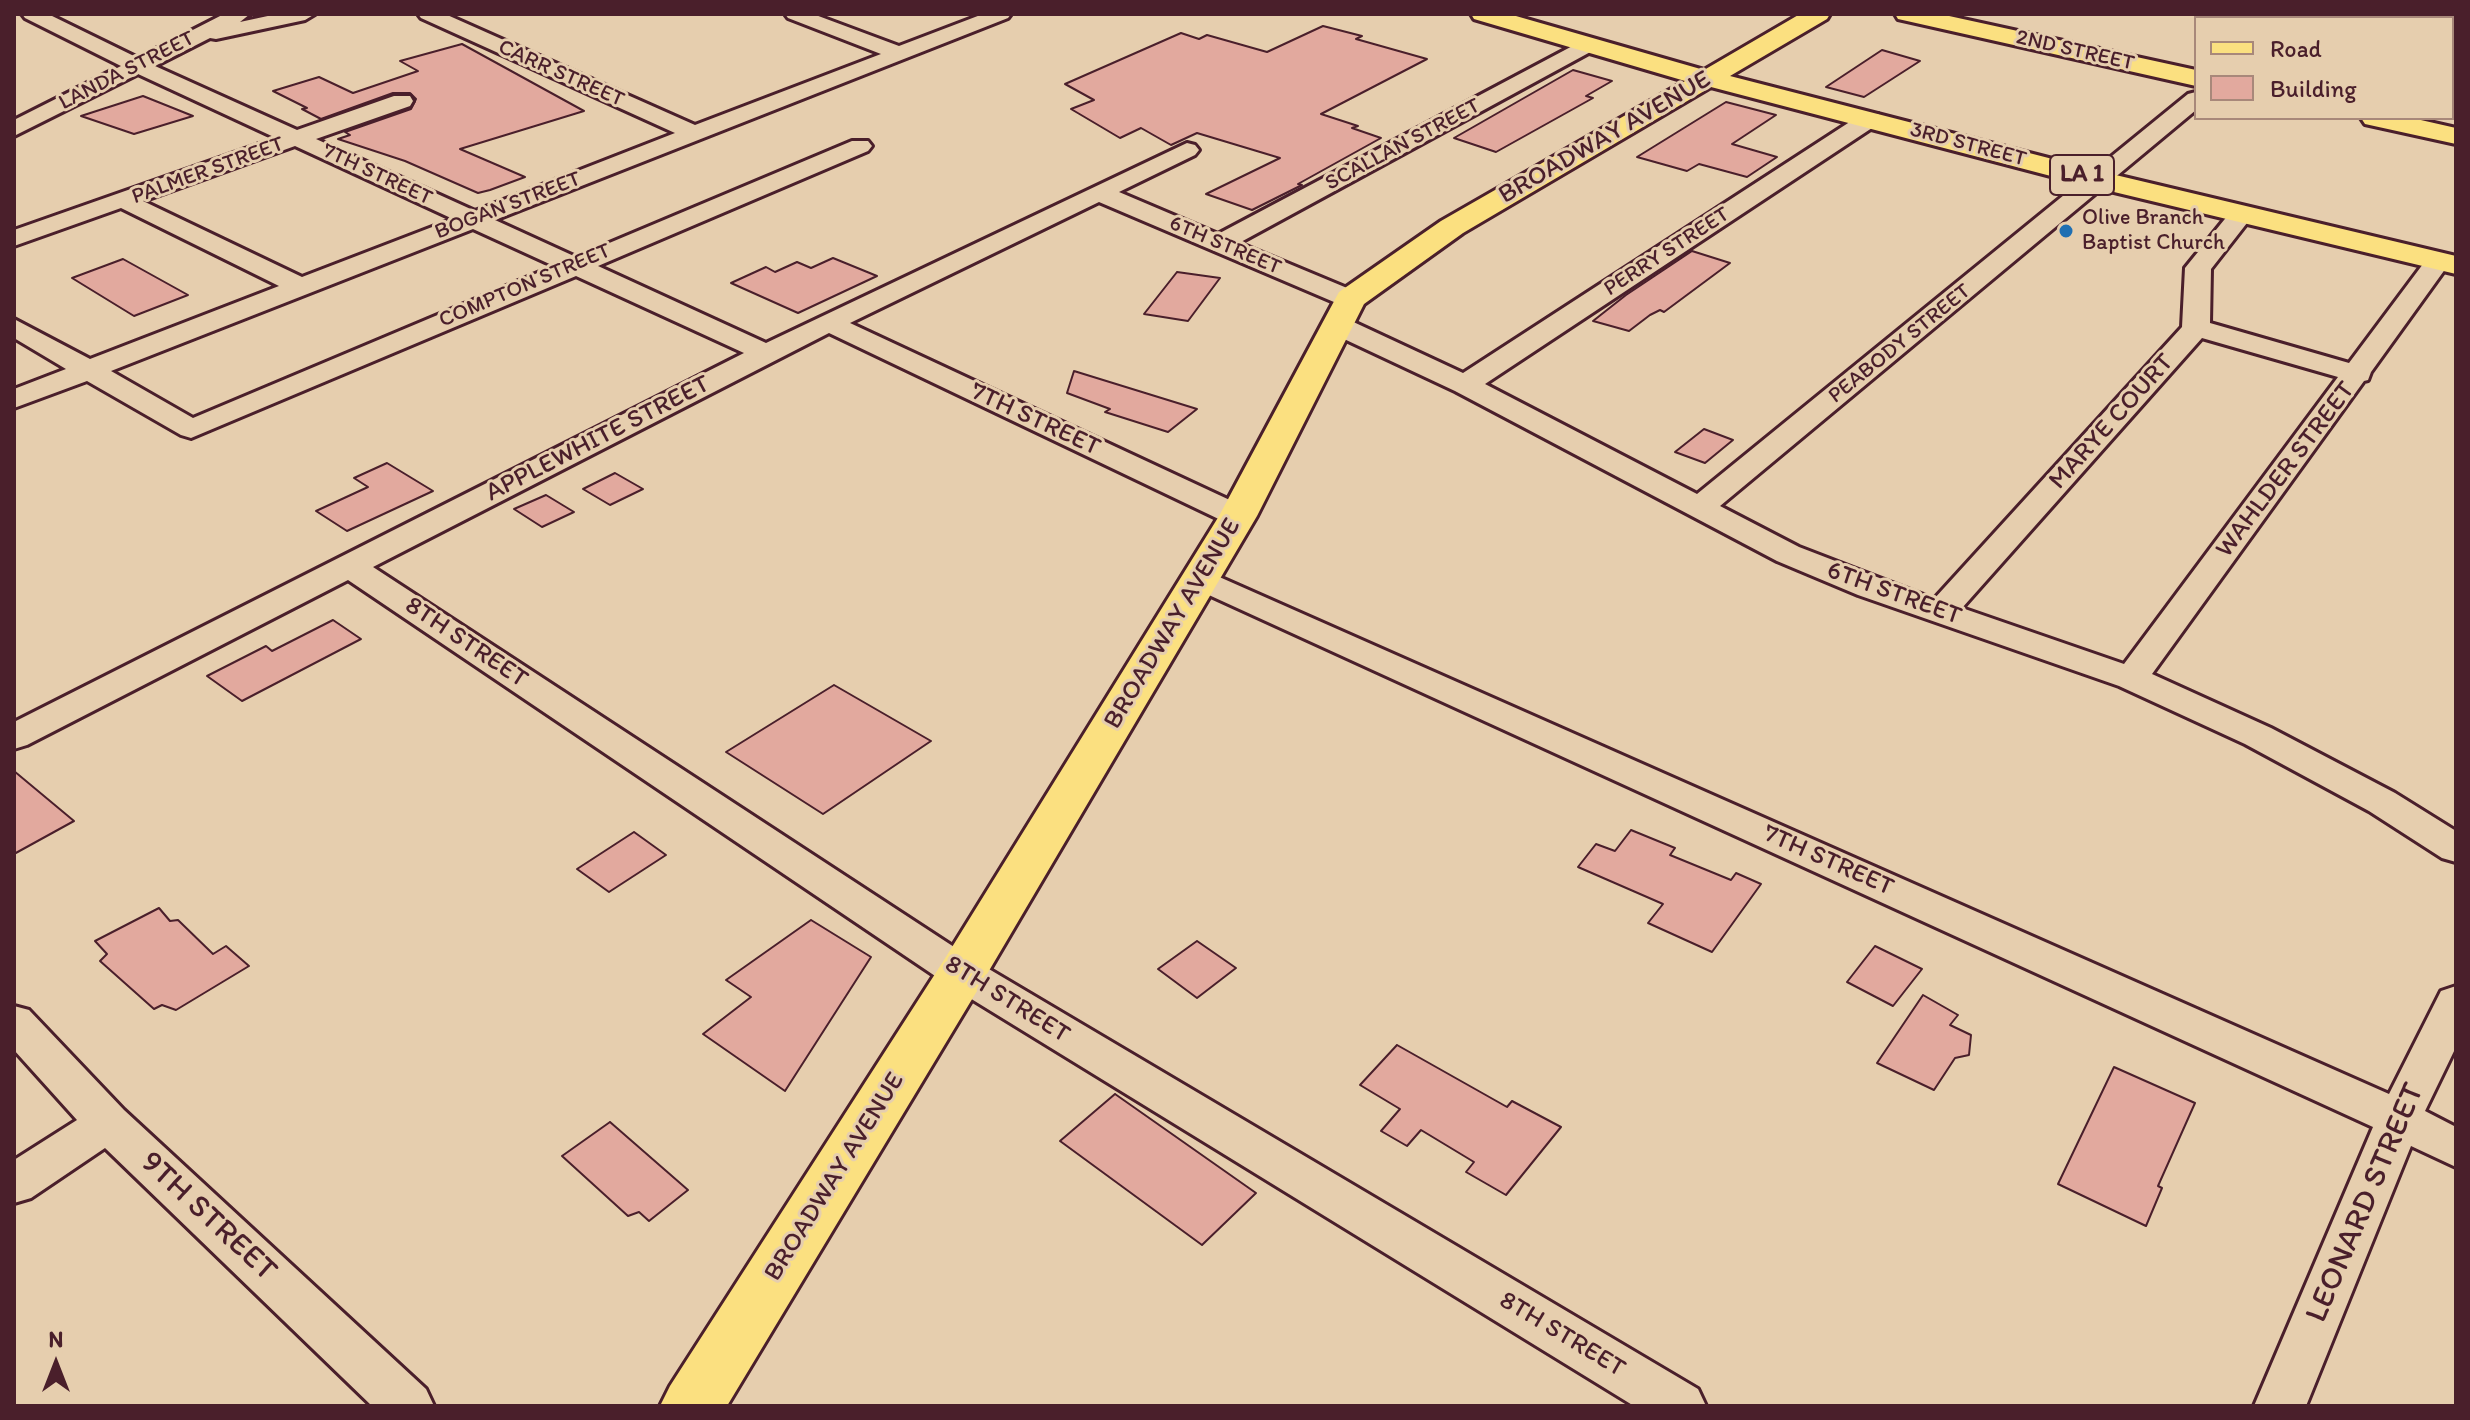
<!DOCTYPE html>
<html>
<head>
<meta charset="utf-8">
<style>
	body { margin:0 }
	#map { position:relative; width:2470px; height:1420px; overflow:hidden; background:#e6ceae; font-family:Itim,sans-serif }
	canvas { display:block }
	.frame { position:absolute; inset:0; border:16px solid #4a1f2b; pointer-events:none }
	.legend { position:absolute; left:2194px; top:16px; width:260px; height:104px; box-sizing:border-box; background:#e6ceae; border:2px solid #a8887a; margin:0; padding:10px 14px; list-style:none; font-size:24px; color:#4a1f2b }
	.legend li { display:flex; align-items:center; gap:16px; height:40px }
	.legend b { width:40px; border:2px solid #a8887a }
	.north { position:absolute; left:16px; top:1324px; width:80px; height:80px; -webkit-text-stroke:6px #e6ceae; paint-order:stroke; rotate:0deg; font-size:22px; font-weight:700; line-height:32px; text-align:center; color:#4a1f2b }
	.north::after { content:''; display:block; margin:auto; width:28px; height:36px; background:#4a1f2b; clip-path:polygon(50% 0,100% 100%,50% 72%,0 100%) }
</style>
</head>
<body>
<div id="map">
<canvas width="2470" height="1420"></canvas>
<div class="frame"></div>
<ul class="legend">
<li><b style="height:10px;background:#fbe080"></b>Road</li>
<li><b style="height:22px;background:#e2a99e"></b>Building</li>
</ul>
<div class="north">N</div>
</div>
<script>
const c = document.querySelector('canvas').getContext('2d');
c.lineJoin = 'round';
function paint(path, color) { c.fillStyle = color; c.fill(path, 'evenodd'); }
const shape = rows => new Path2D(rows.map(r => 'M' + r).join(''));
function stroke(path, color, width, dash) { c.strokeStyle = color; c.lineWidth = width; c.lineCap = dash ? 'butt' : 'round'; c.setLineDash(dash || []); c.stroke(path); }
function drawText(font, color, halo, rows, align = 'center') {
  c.font = font + ' Itim,sans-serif'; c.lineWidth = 6; c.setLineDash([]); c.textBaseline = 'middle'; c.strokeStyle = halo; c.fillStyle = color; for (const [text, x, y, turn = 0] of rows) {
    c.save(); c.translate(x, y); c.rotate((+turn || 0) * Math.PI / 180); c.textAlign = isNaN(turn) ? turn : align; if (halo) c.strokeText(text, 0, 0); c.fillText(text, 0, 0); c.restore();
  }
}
const building = shape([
	[1323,26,1362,36,1356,39,1427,59,1321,114,1358,126,1352,128,1381,138,1298,184,1302,185,1252,210,1206,194,1280,158,1197,133,1171,145,1141,128,1120,138,1071,109,1094,100,1065,84,1181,33,1199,39,1207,35,1267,52,1323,26],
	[462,44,584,111,460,149,525,177,490,190,478,193,405,161,338,139,350,135,345,132,411,109,416,99,410,93,393,93,321,119,302,109,307,108,273,91,319,77,353,93,418,71,400,61,462,44],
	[1882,50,1920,61,1864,97,1826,87,1882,50],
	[1573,70,1612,81,1586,96,1593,98,1496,152,1454,138,1573,70],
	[143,96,193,116,134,134,81,116,143,96],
	[1726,102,1776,115,1732,144,1777,157,1747,177,1699,164,1687,171,1637,157,1726,102],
	[1692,251,1730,263,1664,312,1660,310,1650,315,1629,331,1593,321,1626,295,1692,251],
	[833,258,877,276,798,313,731,283,766,267,775,272,797,262,811,268,833,258],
	[123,259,188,295,134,316,72,278,123,259],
	[1177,272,1220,278,1188,321,1144,314,1177,272],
	[1074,371,1197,409,1168,432,1105,412,1110,409,1067,393,1074,371],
	[1704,429,1733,440,1705,463,1675,452,1704,429],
	[387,463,433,491,347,531,316,511,368,487,354,478,387,463],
	[615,473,643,489,610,505,583,489,615,473],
	[546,495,574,512,542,527,514,509,546,495],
	[333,620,361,639,242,701,207,676,266,646,272,651,333,620],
	[834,685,931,741,823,814,726,752,834,685],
	[14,771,74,821,14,854,14,771],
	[1631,830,1675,848,1670,855,1731,880,1736,873,1761,884,1712,952,1648,923,1663,904,1578,867,1596,844,1615,851,1631,830],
	[634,832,666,855,609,892,577,869,634,832],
	[159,908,170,921,178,920,213,954,226,946,249,966,176,1010,162,1005,154,1009,100,961,107,954,95,941,159,908],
	[811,920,871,957,785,1091,703,1034,751,997,726,980,811,920],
	[1197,941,1236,968,1197,998,1158,969,1197,941],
	[1875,946,1922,969,1893,1006,1847,982,1875,946],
	[1923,995,1958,1015,1950,1025,1971,1035,1969,1055,1955,1058,1934,1090,1877,1063,1923,995],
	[1397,1045,1507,1107,1512,1101,1561,1127,1506,1195,1466,1172,1474,1162,1421,1130,1407,1146,1381,1131,1400,1109,1360,1085,1397,1045],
	[2114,1067,2195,1103,2158,1186,2162,1188,2146,1226,2058,1184,2114,1067],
	[1115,1094,1256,1193,1202,1245,1060,1141,1115,1094],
	[610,1122,688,1190,649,1221,639,1212,628,1216,562,1156,610,1122]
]);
paint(building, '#e2a99e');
stroke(building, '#4a1f2b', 2);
const minor = shape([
	[22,14,48,14,138,58,224,14,250,14,240,22,277,14,315,14,305,20,216,39,210,38,155,66,297,130,394,96,410,96,413,101,410,106,316,139,475,211,675,133,421,18,418,14,445,14,695,125,881,54,788,18,785,14,813,14,899,46,983,14,1011,14,1008,18,495,220,576,257,852,141,868,141,872,146,868,151,598,266,766,343,1187,143,1195,145,1199,150,1195,155,1119,192,1218,234,1580,42,1594,42,1597,46,1594,50,1239,243,1359,293,1363,299,1359,305,1341,305,1099,202,850,323,1249,509,1254,516,1249,523,1238,525,1227,523,829,333,373,567,977,962,1698,1389,1706,1406,1634,1406,947,984,348,580,27,745,14,749,14,722,744,353,576,276,191,438,181,435,87,381,14,408,14,389,66,369,14,338,14,319,90,359,279,286,121,208,14,246,14,230,276,138,138,74,14,136,14,120,121,66,25,18,22,14],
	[295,146,453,219,302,277,143,201,295,146],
	[473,229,554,266,193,418,111,371,473,229],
	[2196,92,2196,110,1720,506,1799,547,1934,599,2182,327,2185,268,2233,209,2242,207,2251,209,2254,214,2211,269,2210,323,2349,363,2429,256,2447,256,2451,261,2371,372,2368,380,2364,381,2152,674,2271,728,2395,793,2456,831,2456,862,2442,858,2369,811,2245,744,2119,686,1858,595,1777,561,1455,391,1327,331,1323,325,1327,319,1347,319,1463,373,1862,114,1878,114,1881,119,1878,124,1485,384,1697,494,2188,94,2196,92],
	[2202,338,2338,377,2124,664,1962,608,2202,338],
	[1199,568,2389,1094,2441,991,2456,986,2456,1047,2425,1111,2456,1127,2456,1167,2411,1146,2306,1406,2254,1406,2373,1127,1187,585,1183,578,1187,571,1199,568],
	[14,1006,29,1010,124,1110,426,1389,434,1406,372,1406,105,1148,31,1198,14,1203,14,1160,77,1120,14,1050,14,1006]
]);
const major = shape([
	[1471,14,1509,14,1704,70,1800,14,1830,14,1827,19,1730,76,2103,172,2456,256,2456,274,2089,186,1711,87,1463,233,1364,304,1257,516,980,986,727,1406,660,1406,670,1386,944,960,1219,516,1339,292,1441,221,1685,81,1474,19,1471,14],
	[1895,14,1940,14,2196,70,2196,86,1907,21,1898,19,1895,14],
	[2361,118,2412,118,2456,128,2456,144,2365,124,2361,118]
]);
stroke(minor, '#4a1f2b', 6);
stroke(major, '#4a1f2b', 6);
paint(minor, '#e6ceae');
paint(major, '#fbe080');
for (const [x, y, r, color] of [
	[2066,231,8,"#1f6fb2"]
]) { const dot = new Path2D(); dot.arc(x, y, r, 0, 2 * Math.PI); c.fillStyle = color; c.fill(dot); stroke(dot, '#e6ceae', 3); }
drawText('22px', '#4a1f2b', '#e6ceae', [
	["2ND STREET",2075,51,13],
	["LANDA STREET",127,71,-27],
	["CARR STREET",561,74,24],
	["SCALLAN STREET",1403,145,-28],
	["3RD STREET",1968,145,15],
	["PALMER STREET",208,171,-20],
	["7TH STREET",377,175,25],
	["BOGAN STREET",508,206,-21],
	["6TH STREET",1225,246,23],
	["PERRY STREET",1667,252,-33],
	["COMPTON STREET",525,286,-23],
	["PEABODY STREET",1900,344,-39]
]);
drawText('22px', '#4a1f2b', '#e6ceae', [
	["Olive Branch",2082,218],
	["Baptist Church",2082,243]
], 'left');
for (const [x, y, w] of [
	[2082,175,64]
]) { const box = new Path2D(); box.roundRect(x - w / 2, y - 20, w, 40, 6); c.fillStyle = '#e6ceae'; c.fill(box); stroke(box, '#4a1f2b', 2); }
drawText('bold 24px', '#4a1f2b', null, [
	["LA 1",2082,175]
]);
drawText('26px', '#4a1f2b', '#e6ceae', [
	["BROADWAY AVENUE",1605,138,-30],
	["7TH STREET",1035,420,25],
	["MARYE COURT",2112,422,-48],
	["APPLEWHITE STREET",598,439,-27],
	["WAHLDER STREET",2286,470,-53],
	["6TH STREET",1894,594,20],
	["BROADWAY AVENUE",1173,624,-59],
	["8TH STREET",466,643,34],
	["7TH STREET",1828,861,24],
	["8TH STREET",1007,1000,32],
	["BROADWAY AVENUE",835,1177,-58],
	["8TH STREET",1562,1335,31]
]);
drawText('32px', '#4a1f2b', '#e6ceae', [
	["LEONARD STREET",2366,1203,-67],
	["9TH STREET",208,1217,43]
]);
</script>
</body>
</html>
